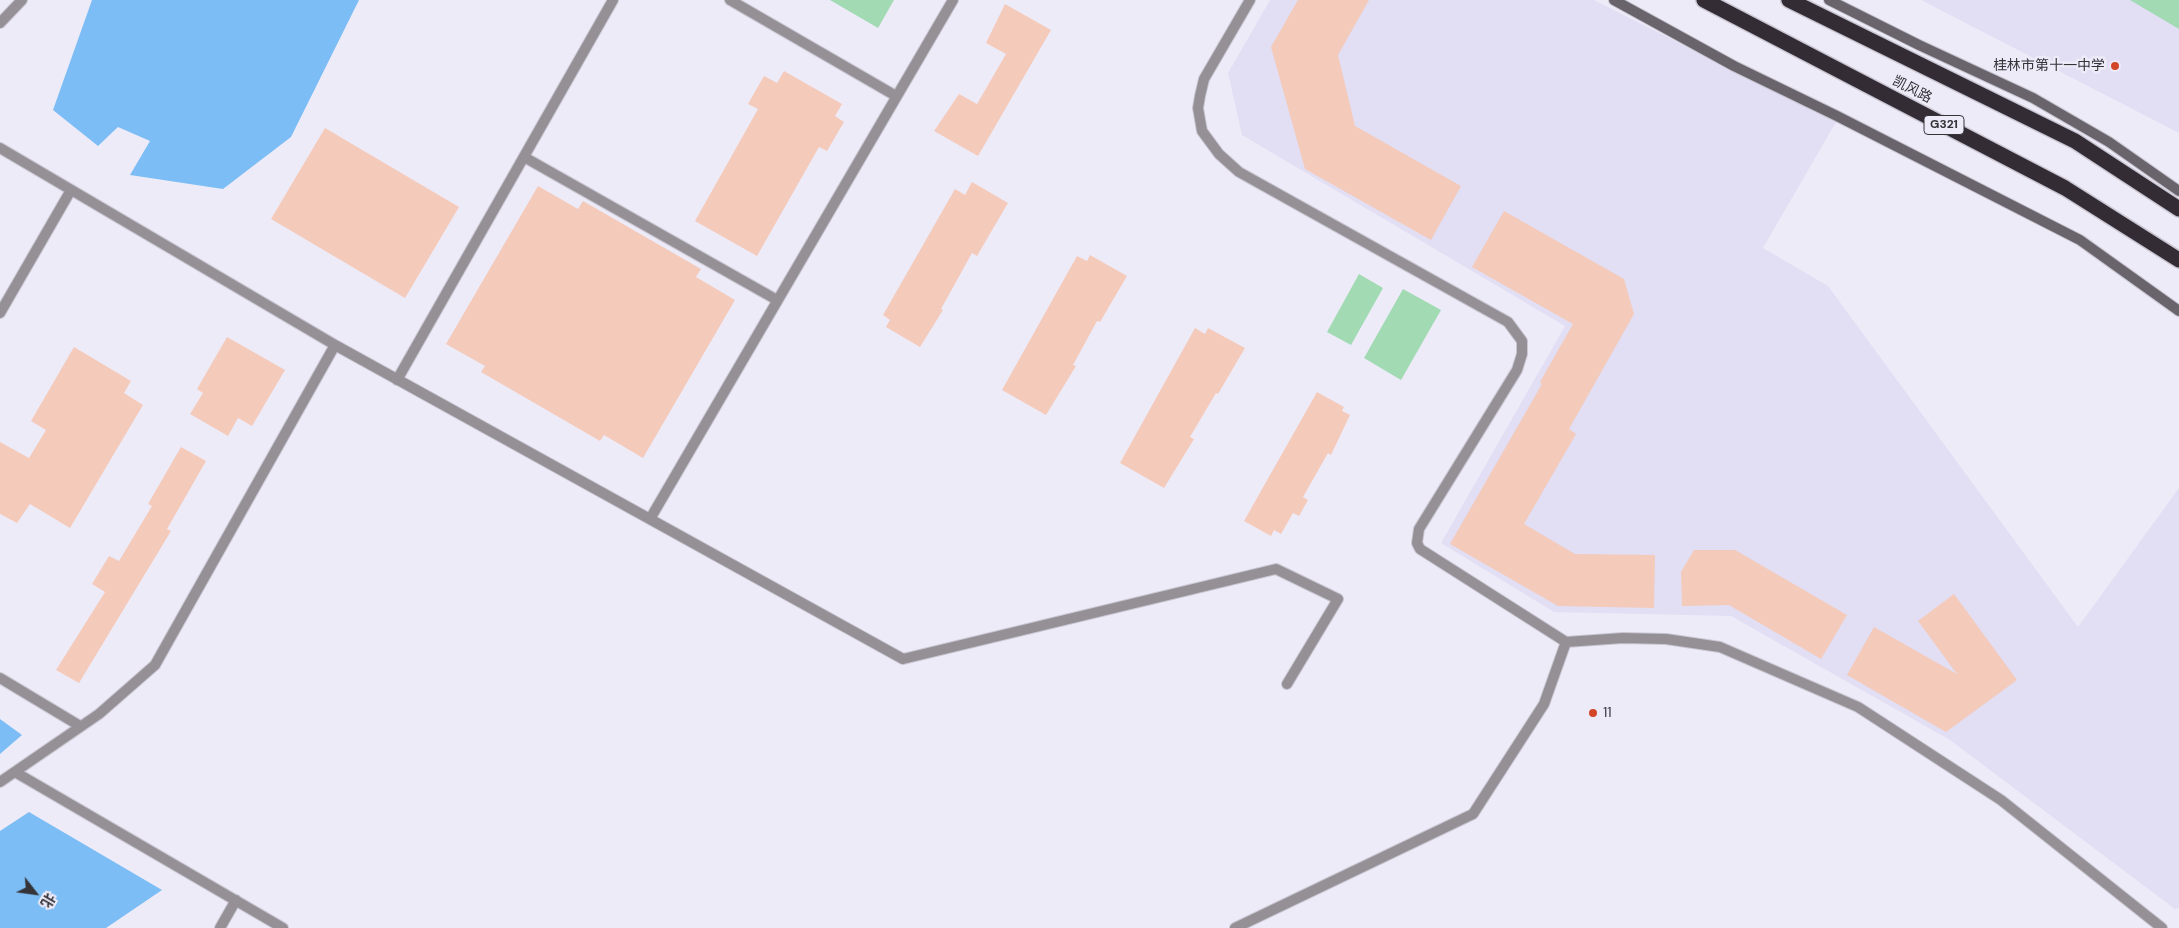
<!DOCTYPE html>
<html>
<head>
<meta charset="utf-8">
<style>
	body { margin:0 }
	#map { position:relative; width:2179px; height:928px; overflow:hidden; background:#eeebf9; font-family:"DM Sans","Noto Sans SC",sans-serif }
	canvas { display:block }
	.north { position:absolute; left:10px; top:868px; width:50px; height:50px; -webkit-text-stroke:4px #eeebf9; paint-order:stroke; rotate:120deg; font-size:14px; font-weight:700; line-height:20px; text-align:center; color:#343338 }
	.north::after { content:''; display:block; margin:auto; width:18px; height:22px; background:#343338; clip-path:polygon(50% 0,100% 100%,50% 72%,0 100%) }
</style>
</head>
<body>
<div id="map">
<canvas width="2179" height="928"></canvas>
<div class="north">北</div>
</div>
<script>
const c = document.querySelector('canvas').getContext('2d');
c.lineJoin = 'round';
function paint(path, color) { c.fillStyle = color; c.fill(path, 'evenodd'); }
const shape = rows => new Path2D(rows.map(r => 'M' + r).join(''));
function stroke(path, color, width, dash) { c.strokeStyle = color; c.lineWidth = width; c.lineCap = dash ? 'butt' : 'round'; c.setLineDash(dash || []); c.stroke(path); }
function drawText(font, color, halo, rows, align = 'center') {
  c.font = font + ' "DM Sans","Noto Sans SC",sans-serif'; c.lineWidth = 5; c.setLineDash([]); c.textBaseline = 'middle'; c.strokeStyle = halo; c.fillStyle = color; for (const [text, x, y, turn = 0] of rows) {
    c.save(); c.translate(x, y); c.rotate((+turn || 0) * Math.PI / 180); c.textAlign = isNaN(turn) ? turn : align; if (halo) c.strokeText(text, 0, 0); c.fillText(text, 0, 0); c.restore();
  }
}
paint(shape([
	[1270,0,1594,0,1836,122,1763,248,1828,286,2078,627,2179,488,2179,908,2175,909,1950,740,1731,616,1554,612,1441,543,1565,326,1242,135,1228,73],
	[1921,0,2179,0,2179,133]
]), '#e2def3');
paint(shape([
	[830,0,894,0,878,28],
	[2130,0,2179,0,2179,29],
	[1359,274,1383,288,1351,345,1327,332],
	[1403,289,1441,310,1401,380,1364,358]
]), '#a1dab3');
paint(shape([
	[92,0,359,0,291,137,223,189,130,175,150,141,118,127,98,146,53,110],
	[0,719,22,735,0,754],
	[29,812,162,890,106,928,0,928,0,831]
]), '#7cbdf5');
paint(shape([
	[1298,0,1369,0,1338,55,1355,126,1461,186,1431,240,1305,169,1271,47],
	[1005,4,1051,30,978,156,934,131,959,94,977,104,1006,54,986,43],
	[784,71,842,104,835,116,844,122,827,151,819,147,757,256,695,221,758,109,748,104,764,76,777,83],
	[325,128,459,207,405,298,271,219],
	[972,182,1008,203,977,256,972,253,941,309,943,310,920,347,886,327,890,320,883,315,955,189,965,195],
	[538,186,578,209,583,201,701,269,696,277,735,300,643,458,604,435,600,441,481,372,485,366,446,344],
	[1504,211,1624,279,1634,314,1569,429,1576,434,1524,524,1575,554,1655,555,1654,608,1558,606,1450,544,1542,384,1540,382,1573,324,1472,267],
	[1090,255,1127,276,1100,322,1097,321,1073,365,1076,366,1046,415,1002,390,1077,256,1087,261],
	[1195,328,1205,334,1208,328,1245,348,1218,394,1216,393,1190,437,1194,439,1164,488,1120,463],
	[227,337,285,370,252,426,238,418,228,436,190,414,203,393,197,389],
	[74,347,131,381,124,393,143,405,70,528,30,504,17,523,0,514,0,442,29,458,46,430,31,421],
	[1317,392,1344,407,1342,411,1350,415,1331,455,1328,453,1303,497,1308,500,1299,516,1293,513,1281,534,1274,530,1271,536,1244,521],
	[181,447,206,461,167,529,171,531,79,683,56,670,105,592,92,584,109,556,119,561,152,506,148,504],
	[1694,550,1735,550,1847,615,1821,659,1729,605,1682,606,1681,572],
	[1954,594,2017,680,1946,732,1847,675,1874,627,1957,674,1918,621]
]), '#f4caba');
const lane = shape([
	[730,0,896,96],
	[0,23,22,0],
	[0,148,335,345,903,659,1276,569,1338,599,1287,684],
	[524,157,777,300],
	[0,313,71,190],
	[397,380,613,0],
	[650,519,953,0],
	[0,678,80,726],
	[15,772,283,928],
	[0,782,99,714,155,665,335,345],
	[220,928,236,900],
	[1235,928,1473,814,1544,704,1566,642]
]);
const street = shape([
	[1250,0,1204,79,1200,96,1198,108,1202,131,1219,154,1239,172,1508,322,1522,341,1522,354,1517,370,1419,529,1417,543,1420,549,1566,642,1623,638,1666,639,1720,647,1858,707,2001,800,2162,928]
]);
const secondary = shape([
	[1614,0,1734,66,1837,116,2080,240,2179,311],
	[1829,0,1919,45,2033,98,2109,142,2179,191]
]);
const highway = shape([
	[1704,0,2065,188,2179,260],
	[1789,0,2075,141,2179,209]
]);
stroke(lane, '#c9c6d2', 12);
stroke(street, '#c9c6d2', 12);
stroke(secondary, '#c9c6d2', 12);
stroke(highway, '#c9c6d2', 18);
stroke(lane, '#949095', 10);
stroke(street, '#949095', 10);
stroke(secondary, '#69646b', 10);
stroke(highway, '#332c35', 15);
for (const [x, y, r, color] of [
	[2115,66,5,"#d14727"],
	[1593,713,5,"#d14727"]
]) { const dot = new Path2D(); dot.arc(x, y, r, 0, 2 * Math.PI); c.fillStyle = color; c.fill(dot); stroke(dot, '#eeebf9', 2); }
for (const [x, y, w] of [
	[1944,125,40]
]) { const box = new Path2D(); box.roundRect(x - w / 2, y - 9.5, w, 19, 4); c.fillStyle = '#eeebf9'; c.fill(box); stroke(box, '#343338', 1); }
drawText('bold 12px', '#343338', null, [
	["G321",1944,125]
]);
drawText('14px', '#343338', '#eeebf9', [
	["桂林市第十一中学",2105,66],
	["11",1603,713,"left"]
], 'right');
drawText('14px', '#343338', '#eeebf9', [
	["凯风路",1912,90,27]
]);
</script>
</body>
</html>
